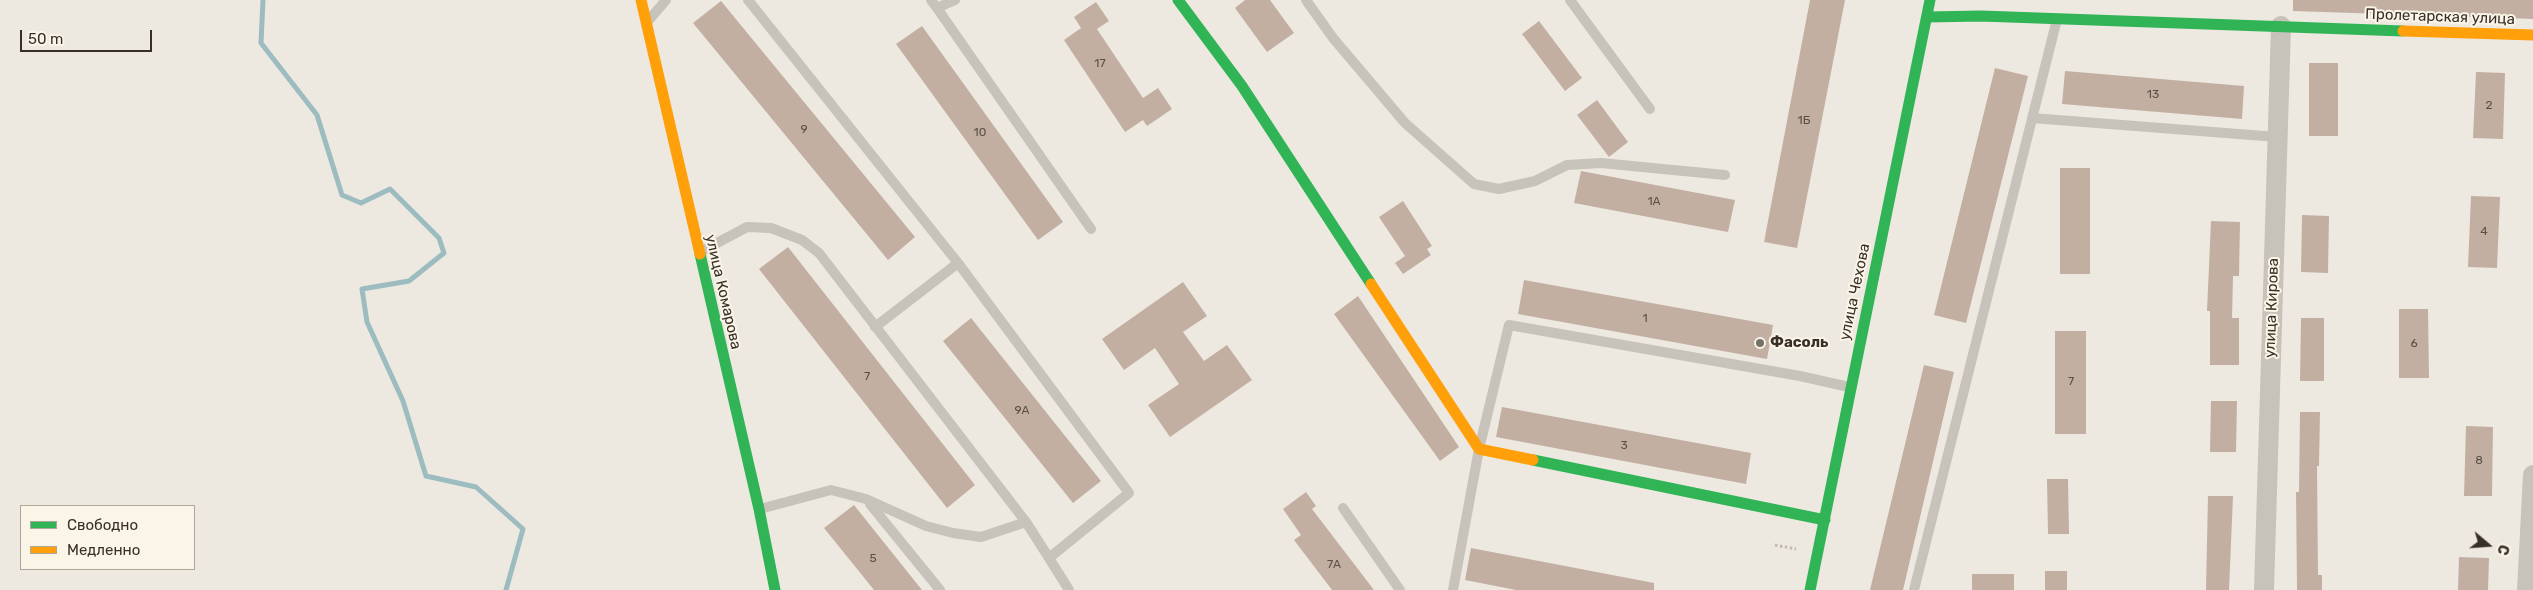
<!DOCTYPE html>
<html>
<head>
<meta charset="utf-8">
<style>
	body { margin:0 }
	#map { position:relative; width:2533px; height:590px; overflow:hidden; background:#ede9e1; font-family:Rubik,sans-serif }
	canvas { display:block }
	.legend { position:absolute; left:20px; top:505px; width:175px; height:65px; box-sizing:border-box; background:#fbf5e8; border:1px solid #ada69b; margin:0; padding:6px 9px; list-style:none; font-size:15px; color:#382f28 }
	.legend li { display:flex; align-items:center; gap:10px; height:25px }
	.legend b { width:25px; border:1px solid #ada69b }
	.north { position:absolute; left:2463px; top:520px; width:50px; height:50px; -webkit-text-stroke:4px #fbf5e8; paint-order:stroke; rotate:108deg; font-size:14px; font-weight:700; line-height:20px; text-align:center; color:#382f28 }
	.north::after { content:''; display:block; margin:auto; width:18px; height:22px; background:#382f28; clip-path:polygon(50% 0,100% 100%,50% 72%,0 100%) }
	.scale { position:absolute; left:20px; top:30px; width:132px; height:22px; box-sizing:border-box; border:2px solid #382f28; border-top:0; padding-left:6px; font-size:15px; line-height:18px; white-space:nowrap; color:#382f28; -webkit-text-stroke:4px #fbf5e8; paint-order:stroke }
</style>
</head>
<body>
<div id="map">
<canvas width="2533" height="590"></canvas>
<ul class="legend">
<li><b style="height:6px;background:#30b455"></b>Свободно</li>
<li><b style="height:6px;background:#ff9f0a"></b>Медленно</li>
</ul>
<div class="north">С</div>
<div class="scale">50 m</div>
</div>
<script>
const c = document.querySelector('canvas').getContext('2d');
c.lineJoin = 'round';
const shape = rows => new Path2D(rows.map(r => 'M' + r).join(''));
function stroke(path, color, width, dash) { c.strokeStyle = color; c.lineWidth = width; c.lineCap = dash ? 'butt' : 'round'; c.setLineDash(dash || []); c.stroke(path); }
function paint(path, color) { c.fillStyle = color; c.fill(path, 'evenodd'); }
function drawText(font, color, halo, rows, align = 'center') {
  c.font = font + ' Rubik,sans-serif'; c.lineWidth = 4; c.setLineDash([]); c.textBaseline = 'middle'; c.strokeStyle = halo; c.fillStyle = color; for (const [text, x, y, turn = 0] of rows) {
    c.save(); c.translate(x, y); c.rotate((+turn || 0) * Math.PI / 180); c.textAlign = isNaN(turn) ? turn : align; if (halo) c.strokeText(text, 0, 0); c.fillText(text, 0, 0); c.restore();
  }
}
stroke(shape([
	[263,0,261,43,317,115,342,195,361,203,390,189,439,238,444,253,409,281,362,289,367,322,403,401,426,476,476,487,523,529,506,590]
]), '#9cbcc0', 5);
paint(shape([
	[1245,0,1270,0,1294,33,1267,52,1235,8],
	[1810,0,1845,0,1797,248,1764,242],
	[2293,0,2533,0,2533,19,2293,11],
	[721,1,915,237,888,260,693,23],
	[1096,2,1109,21,1097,29,1143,98,1158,88,1172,109,1147,126,1143,120,1125,132,1064,40,1081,28,1074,17],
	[1539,21,1582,78,1565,91,1522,34],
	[922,26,1063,222,1038,240,896,44],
	[2309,63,2338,63,2338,136,2309,136],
	[1995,68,2028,76,1966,323,1934,315],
	[2065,71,2244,86,2242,119,2062,104],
	[2476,72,2505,73,2503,139,2473,138],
	[1597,100,1628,142,1609,157,1577,115],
	[2060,168,2090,168,2090,274,2060,274],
	[1581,171,1735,200,1728,232,1574,203],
	[2471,196,2500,197,2497,268,2468,267],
	[1403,201,1432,246,1427,249,1431,255,1403,274,1395,263,1405,256,1379,217],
	[2302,215,2329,216,2328,273,2301,272],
	[2211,221,2240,222,2239,276,2233,276,2232,318,2239,318,2239,365,2210,365,2210,311,2207,311],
	[788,247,975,485,947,508,759,269],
	[1524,280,1773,325,1767,359,1518,314],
	[1183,282,1207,316,1183,332,1204,361,1227,345,1252,380,1170,437,1148,405,1179,384,1155,348,1124,370,1102,339],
	[1358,296,1459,447,1440,461,1334,314],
	[2399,309,2428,309,2429,378,2399,378],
	[971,318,1101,481,1073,503,943,341],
	[2301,318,2324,318,2324,381,2300,381],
	[2055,331,2086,331,2086,434,2055,434],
	[1924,365,1954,372,1903,590,1870,590],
	[2211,401,2237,401,2236,452,2210,452],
	[1502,407,1751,453,1746,484,1496,437],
	[2300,412,2320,412,2319,466,2317,466,2318,575,2322,575,2322,590,2297,590,2296,492,2299,492],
	[2466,426,2493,427,2492,496,2464,496],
	[2047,479,2068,479,2069,534,2048,534],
	[1306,492,1316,506,1312,509,1374,590,1332,590,1294,540,1301,535,1283,509],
	[2208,496,2233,496,2229,590,2206,590],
	[854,505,922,590,874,590,824,528],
	[1471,548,1654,583,1654,590,1516,590,1465,580],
	[2459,557,2489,558,2488,590,2458,590],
	[2045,571,2067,571,2067,590,2045,590],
	[1972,574,2014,574,2014,590,1972,590]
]), '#c2afa2');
stroke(shape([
	[1775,545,1796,549]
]), '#c0bab2', 3, [2.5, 2.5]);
stroke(shape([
	[748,0,958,263,1129,493,1049,558,1069,590],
	[931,0,937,8,955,0],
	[1306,0,1333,38,1405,123,1474,184,1499,189,1535,181,1567,165,1601,163,1725,175],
	[1570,0,1650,109],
	[937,8,1091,229],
	[649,20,666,0],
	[2032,118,2277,137],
	[700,252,747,227,771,228,802,240,819,253,1026,522,1049,558],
	[875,327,958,263],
	[870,504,940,590],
	[1343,508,1400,590],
	[760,509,831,490,866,499,926,526,953,533,981,537,1026,522],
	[1453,590,1479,449,1509,325,1800,376,1849,387],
	[1914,590,2057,19]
]), '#c7c2ba', 10);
stroke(shape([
	[2264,590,2281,26],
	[2527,590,2533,475]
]), '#c7c2ba', 20);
stroke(shape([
	[1178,0,1242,86,1371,284],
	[1927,17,1981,16,2403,31],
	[700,254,759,509,775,590],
	[1533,460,1825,520],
	[1810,590,1930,0]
]), '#30b455', 11);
stroke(shape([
	[641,0,700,254],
	[2403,31,2533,35],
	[1371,284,1479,449,1533,460]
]), '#ff9f0a', 11);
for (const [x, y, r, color] of [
	[1760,343,5,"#777069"]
]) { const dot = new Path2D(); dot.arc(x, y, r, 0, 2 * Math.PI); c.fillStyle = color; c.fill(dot); stroke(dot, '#fbf5e8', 2); }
drawText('12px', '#5a4f46', null, [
	["17",1100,64],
	["13",2153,95],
	["2",2489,106],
	["1Б",1804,121],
	["9",804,130],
	["10",980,133],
	["1А",1654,202],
	["4",2484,232],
	["1",1645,319],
	["6",2414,344],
	["7",867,377],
	["7",2071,382],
	["9А",1022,411],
	["3",1624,446],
	["8",2479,461],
	["5",873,559],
	["7А",1334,565]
]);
drawText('15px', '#382f28', '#fbf5e8', [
	["Пролетарская улица",2440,17,2],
	["улица Комарова",723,292,77],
	["улица Чехова",1855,292,-78],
	["улица Кирова",2272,308,-88]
]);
drawText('bold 15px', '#382f28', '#fbf5e8', [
	["Фасоль",1770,343]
], 'left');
</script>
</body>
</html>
